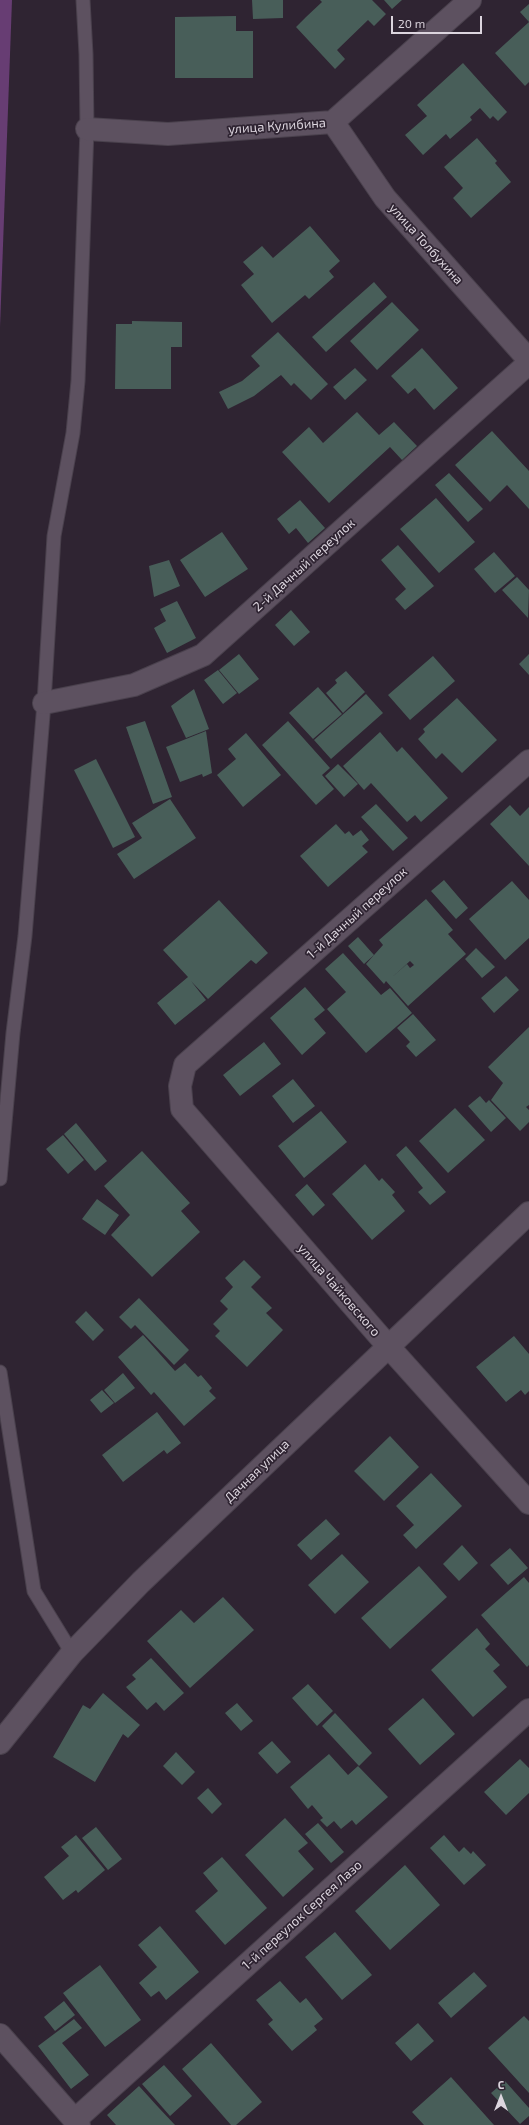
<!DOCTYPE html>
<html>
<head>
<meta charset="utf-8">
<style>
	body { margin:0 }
	#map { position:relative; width:529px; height:2125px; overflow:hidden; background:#2f2432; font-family:"Exo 2",sans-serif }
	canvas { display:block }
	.north { position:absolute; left:481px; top:2077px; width:40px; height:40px; -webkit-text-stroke:3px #2f2432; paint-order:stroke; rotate:0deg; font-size:11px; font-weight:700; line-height:16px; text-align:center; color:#dcd5de }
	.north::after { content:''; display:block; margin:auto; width:14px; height:18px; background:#dcd5de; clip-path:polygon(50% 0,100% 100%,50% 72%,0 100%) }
	.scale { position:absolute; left:391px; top:16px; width:91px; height:18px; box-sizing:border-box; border:2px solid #dcd5de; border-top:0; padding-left:5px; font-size:12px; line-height:14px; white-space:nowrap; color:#dcd5de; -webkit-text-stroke:3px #2f2432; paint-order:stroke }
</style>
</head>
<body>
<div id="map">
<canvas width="529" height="2125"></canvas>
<div class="north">С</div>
<div class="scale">20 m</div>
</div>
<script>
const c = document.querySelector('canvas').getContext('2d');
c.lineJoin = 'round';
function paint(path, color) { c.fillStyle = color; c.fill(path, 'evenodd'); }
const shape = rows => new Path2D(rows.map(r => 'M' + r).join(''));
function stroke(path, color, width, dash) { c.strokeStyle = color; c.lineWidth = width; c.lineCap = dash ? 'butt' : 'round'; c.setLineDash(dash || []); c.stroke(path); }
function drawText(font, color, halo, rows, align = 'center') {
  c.font = font + ' "Exo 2",sans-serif'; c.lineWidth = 3.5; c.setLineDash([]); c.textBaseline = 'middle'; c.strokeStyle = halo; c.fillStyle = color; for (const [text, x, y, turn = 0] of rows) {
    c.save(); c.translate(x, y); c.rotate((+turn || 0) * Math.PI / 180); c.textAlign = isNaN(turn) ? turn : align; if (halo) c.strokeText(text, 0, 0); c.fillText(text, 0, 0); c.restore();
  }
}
paint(shape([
	[0,0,12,0,0,327]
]), '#673d73');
paint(shape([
	[252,0,283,0,283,18,253,19],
	[320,0,372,0,386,14,374,26,368,20,337,50,345,59,335,69,296,27,306,17,317,29,306,17,322,2],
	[384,0,402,0,392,9],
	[529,4,529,82,525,86,495,53,529,22,520,12],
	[236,16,236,31,253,31,253,78,175,78,175,17],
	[463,63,507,112,498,121,493,116,490,119,480,108,470,117,472,120,450,139,446,134,423,155,405,135,427,116,417,105],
	[477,138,497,161,495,163,511,182,471,218,453,198,463,188,444,167],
	[310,226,340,261,329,271,334,277,309,299,305,295,272,323,241,285,254,274,243,262,262,246,273,258],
	[374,282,387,297,326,352,312,337],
	[392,302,419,330,377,370,350,341],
	[132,321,182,322,182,347,171,347,171,389,115,389,116,324,132,324],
	[278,332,328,384,311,400,294,383,291,386,281,375,254,396,228,409,219,392,242,381,260,366,251,356],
	[422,348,458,388,434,410,415,388,408,394,391,376],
	[355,368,367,380,345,400,333,387],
	[357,412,379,435,394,422,417,446,402,460,390,447,329,503,282,452,309,427,323,443],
	[492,431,529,471,529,509,507,485,490,502,455,465],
	[449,473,483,509,468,522,435,485],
	[436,498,475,542,439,573,400,529],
	[300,500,325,528,308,543,296,528,289,534,277,519],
	[222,532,248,569,205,597,180,560],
	[398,545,434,586,405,610,395,599,406,589,381,560],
	[494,552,515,576,495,593,474,569],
	[169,560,180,586,154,597,149,566],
	[517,577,529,590,528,618,502,590],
	[177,601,196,638,167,653,154,628,166,621,160,609],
	[291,610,310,632,294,646,275,625],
	[239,654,259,679,239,694,219,670],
	[529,654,529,675,519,664],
	[433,656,455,681,410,720,388,695],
	[218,670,237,693,223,704,204,680],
	[346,671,365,692,343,713,326,693,337,683,335,680],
	[318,687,342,714,313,739,289,713],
	[194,689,209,729,186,738,171,706],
	[366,694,383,713,331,759,314,740],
	[457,698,497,740,462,773,442,753,436,759,418,739,425,732,423,729],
	[145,721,172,797,153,804,126,727],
	[288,721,330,768,322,775,334,789,316,805,262,745],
	[206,731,212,773,203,777,202,774,180,782,166,747],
	[380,732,397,752,402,747,448,798,421,822,415,815,407,822,371,783,364,790,343,766],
	[246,733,281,775,243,807,217,775,236,759,228,749],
	[96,759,135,837,113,848,74,770],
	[338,764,358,784,344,797,325,776],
	[170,799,196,838,134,879,117,854,142,838,132,823],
	[376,804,408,838,393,851,361,817],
	[510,805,520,816,529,807,529,866,490,824],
	[336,824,345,834,349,831,353,836,361,830,369,840,362,846,368,852,328,887,300,856],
	[444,880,468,908,456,919,431,891],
	[512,881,529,900,529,938,505,960,469,919],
	[426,899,453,930,448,934,466,954,408,1006,386,981,384,984,366,964,383,945,379,940],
	[410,961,414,965,410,968,407,964,390,979],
	[219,900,268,953,256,964,251,960,208,999,191,981,206,1000,175,1025,157,1003,188,977,163,950],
	[358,937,374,955,364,964,348,946],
	[476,948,495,967,482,978,465,959],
	[343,953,381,995,390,988,412,1013,366,1053,327,1009,346,992,325,969],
	[506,976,519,990,494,1013,481,998],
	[305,987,325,1010,314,1019,326,1033,302,1055,270,1018],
	[413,1014,436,1040,416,1057,406,1046,410,1042,397,1028],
	[529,1027,529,1105,526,1107,529,1110,529,1122,520,1131,491,1100,503,1083,488,1067],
	[264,1042,281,1064,240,1096,223,1075],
	[293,1079,315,1106,293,1123,272,1096],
	[480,1096,486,1103,489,1100,506,1118,491,1132,468,1106],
	[455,1108,485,1140,448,1173,419,1141],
	[321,1111,347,1142,304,1178,278,1146],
	[76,1123,107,1161,95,1171,64,1134],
	[63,1135,84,1160,68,1174,46,1149],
	[406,1146,446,1192,430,1205,418,1192,423,1188,396,1155],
	[142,1151,190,1203,181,1211,200,1232,152,1277,111,1235,130,1215,104,1186],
	[365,1164,379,1181,382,1178,395,1192,392,1195,405,1211,372,1240,332,1194],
	[307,1184,325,1205,313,1216,295,1195],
	[97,1199,119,1215,105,1235,82,1219],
	[244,1260,261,1277,251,1287,272,1308,266,1313,283,1330,247,1367,215,1336,220,1331,213,1324,228,1309,220,1301,233,1287,225,1278],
	[139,1298,189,1350,174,1365,135,1325,131,1329,119,1317],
	[86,1311,104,1330,93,1341,75,1322],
	[143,1335,175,1371,185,1363,198,1377,201,1375,212,1388,209,1391,216,1398,184,1426,154,1392,151,1395,118,1357],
	[514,1336,529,1354,529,1391,525,1395,521,1390,506,1402,476,1367],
	[123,1373,135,1388,115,1403,104,1390],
	[102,1390,114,1403,101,1413,90,1400],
	[157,1412,181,1443,167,1454,164,1450,123,1482,102,1455],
	[390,1436,419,1467,384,1501,354,1471],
	[431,1473,462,1506,416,1549,403,1535,414,1525,396,1506],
	[326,1519,340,1534,311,1560,297,1545],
	[462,1545,478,1563,459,1581,443,1564],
	[510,1548,528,1568,508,1585,490,1565],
	[342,1554,369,1582,335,1614,308,1585],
	[419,1566,447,1597,390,1649,361,1618],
	[524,1577,529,1583,529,1665,527,1667,481,1615],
	[223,1597,254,1630,190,1688,147,1641,181,1610,194,1623],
	[477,1628,490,1644,485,1649,500,1665,493,1671,507,1687,473,1717,431,1670],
	[151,1658,184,1693,164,1711,156,1702,147,1710,126,1687,136,1679,132,1675],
	[308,1684,333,1711,317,1726,292,1698],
	[103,1693,140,1725,128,1738,123,1734,95,1782,53,1757,83,1705,90,1709],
	[423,1698,455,1734,420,1765,388,1729],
	[237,1703,253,1721,241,1731,225,1713],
	[335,1713,372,1753,359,1766,322,1726],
	[272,1741,291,1762,277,1774,258,1753],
	[176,1752,195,1772,182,1785,163,1766],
	[329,1754,348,1775,358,1766,388,1797,356,1825,352,1820,341,1829,334,1821,327,1827,320,1820,323,1818,312,1805,308,1809,290,1787],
	[520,1759,529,1768,529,1793,506,1815,484,1792],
	[208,1788,222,1804,212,1814,197,1798],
	[285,1818,308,1843,298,1851,314,1869,283,1897,245,1855],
	[318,1823,344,1852,331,1863,305,1834],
	[96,1827,122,1859,108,1870,82,1838],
	[76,1835,105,1870,78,1893,76,1890,63,1900,44,1877,69,1856,61,1847],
	[444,1835,459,1852,464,1847,471,1854,473,1851,486,1865,464,1885,430,1848],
	[222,1857,267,1908,225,1945,195,1911,218,1891,203,1873],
	[405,1865,440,1905,390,1950,355,1911],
	[160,1926,199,1972,166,2000,159,1991,151,1997,139,1983,157,1967,138,1945],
	[335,1932,372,1975,342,2000,305,1957],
	[100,1965,141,2020,105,2047,63,1993],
	[474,1972,487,1986,451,2018,438,2003],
	[280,1981,300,2003,306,1998,323,2019,314,2026,317,2030,292,2051,268,2024,273,2020,256,2000],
	[64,2001,75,2015,55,2031,44,2017],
	[524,2016,529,2021,529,2093,488,2048],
	[74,2019,82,2028,62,2043,89,2075,71,2089,38,2046],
	[418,2023,434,2041,411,2061,395,2043],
	[211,2043,262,2102,236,2125,231,2125,182,2069],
	[164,2065,192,2096,170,2116,142,2084],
	[451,2077,494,2125,424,2125,412,2112],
	[505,2081,529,2108,529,2116,520,2124,491,2093],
	[139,2086,159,2108,175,2125,116,2125,107,2115]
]), '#485e59');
const service = shape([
	[0,1179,13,1033,25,936,44,703,54,536,73,433,78,381,87,129,86,54,83,0],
	[0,1372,34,1591,72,1653]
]);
const minor = shape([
	[333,122,385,198,529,360],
	[87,129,168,134,333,122,470,0],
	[44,703,134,685,203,655,529,363],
	[529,761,185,1065,180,1086,182,1109,388,1346,529,1503],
	[0,1743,72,1653,141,1582,529,1213],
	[0,2035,79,2125],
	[75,2120,529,1710]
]);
stroke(service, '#4a414d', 15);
stroke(minor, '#4a414d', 24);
stroke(service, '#5d5160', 13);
stroke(minor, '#5d5160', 22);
drawText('13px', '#dcd5de', '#2f2432', [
	["улица Кулибина",277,126,-4],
	["улица Толбухина",426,244,48],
	["2-й Дачный переулок",304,565,-42],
	["1-й Дачный переулок",357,913,-42],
	["улица Чайковского",339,1290,49],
	["Дачная улица",257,1471,-44],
	["1-й переулок Сергея Лазо",302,1915,-42]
]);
</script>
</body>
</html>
